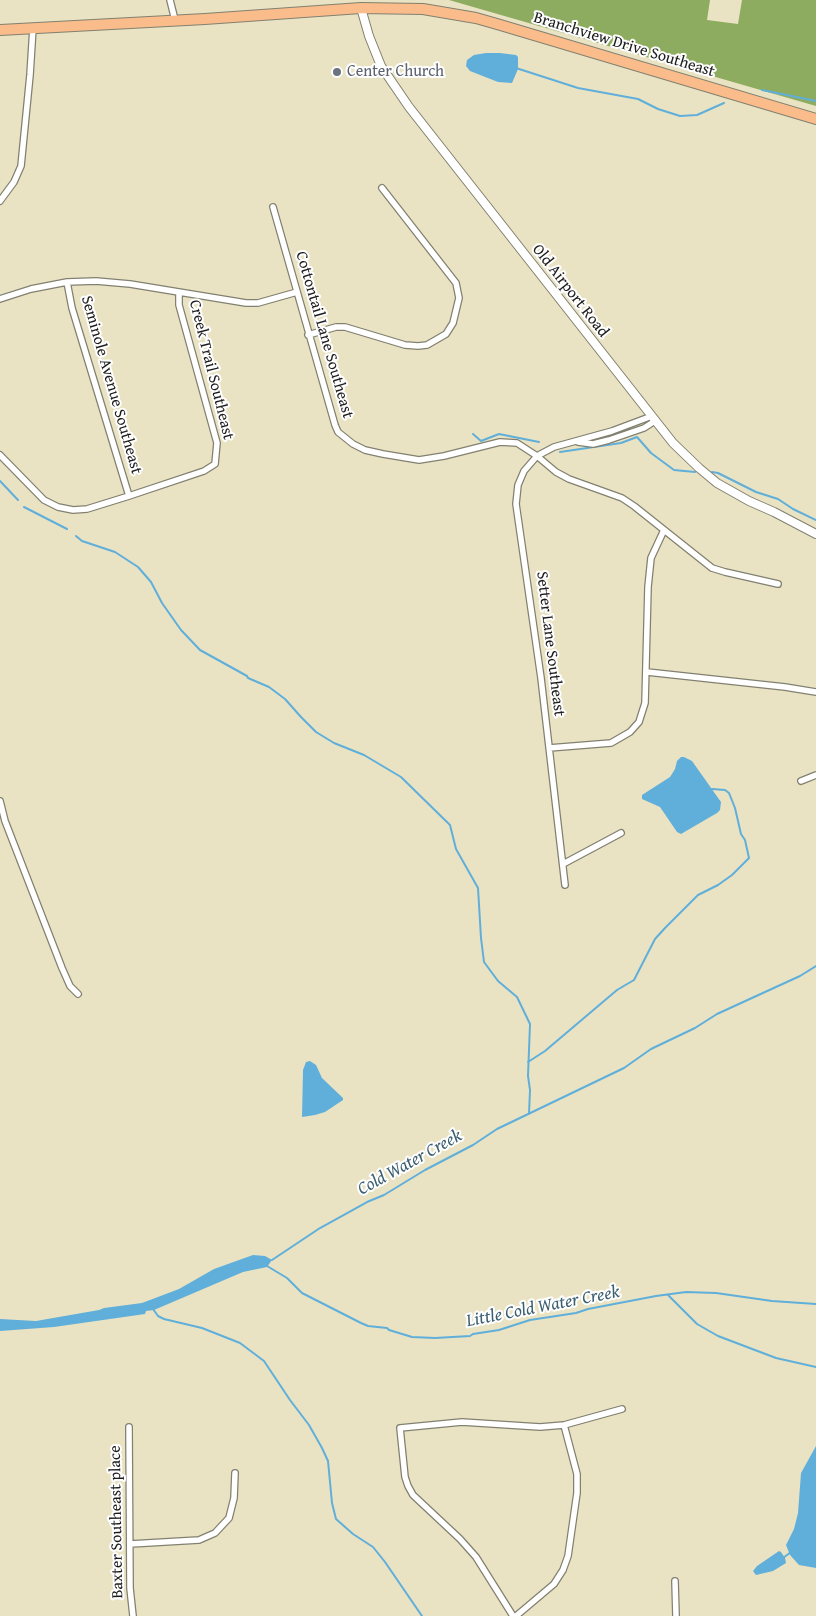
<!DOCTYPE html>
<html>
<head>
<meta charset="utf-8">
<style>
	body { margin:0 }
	canvas { display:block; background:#e9e3c3 }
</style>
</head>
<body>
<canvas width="816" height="1616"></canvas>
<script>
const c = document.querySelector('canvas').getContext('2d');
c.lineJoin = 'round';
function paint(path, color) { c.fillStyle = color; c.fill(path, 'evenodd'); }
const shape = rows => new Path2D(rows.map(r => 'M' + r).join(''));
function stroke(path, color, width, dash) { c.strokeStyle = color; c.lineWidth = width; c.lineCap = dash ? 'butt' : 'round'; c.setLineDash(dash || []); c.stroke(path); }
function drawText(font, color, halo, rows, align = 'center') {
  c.font = font + ' "Gentium Book Plus",serif'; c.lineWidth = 4; c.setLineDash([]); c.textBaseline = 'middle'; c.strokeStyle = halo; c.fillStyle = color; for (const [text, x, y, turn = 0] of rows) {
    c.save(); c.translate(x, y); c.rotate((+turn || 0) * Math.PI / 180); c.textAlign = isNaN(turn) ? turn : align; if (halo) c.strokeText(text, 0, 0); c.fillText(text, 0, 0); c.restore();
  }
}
paint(shape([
	[449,0,710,0,707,20,738,24,742,0,816,0,816,106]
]), '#8eac5f');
paint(shape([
	[486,53,500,53,516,55,518,57,518,69,512,83,498,82,470,71,466,66,467,60,474,55],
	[681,757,684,757,692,761,721,802,720,810,717,813,681,834,677,832,660,807,642,799,642,795,670,777,675,769,677,761],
	[310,1061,316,1065,322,1078,343,1098,343,1100,325,1112,315,1115,302,1117,303,1070,306,1062],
	[253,1255,265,1256,272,1260,267,1267,243,1272,154,1310,146,1311,145,1314,54,1327,0,1331,0,1319,36,1321,99,1310,104,1308,142,1303,179,1289,214,1269],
	[816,1446,816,1568,799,1565,790,1555,786,1545,794,1529,798,1513,801,1473],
	[779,1551,781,1552,785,1558,786,1563,773,1571,756,1575,753,1571,757,1566]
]), '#60afda');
stroke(shape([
	[516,68,578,88,638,99,658,109,680,116,697,115,724,103],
	[762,90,816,101],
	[473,434,481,441,499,434,539,442],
	[560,452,621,443,637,437,651,453,674,470,695,472],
	[712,472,718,473,756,492,778,499,793,509,816,520],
	[0,481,18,500],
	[24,507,67,529],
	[76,536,82,541,115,552,138,567,151,582,162,603,181,630,200,650,247,676,248,678,269,687,285,699,301,717,316,732,334,743,364,755,401,777,450,825,456,849,478,888,481,938,484,962,498,981,517,997,530,1024,528,1076,530,1090,529,1114],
	[528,1062,545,1051,617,990,634,980,655,939,665,928,698,895,718,885,732,875,749,858,745,840,741,834,735,808,729,793,725,790,712,789],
	[272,1260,320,1228,367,1202,384,1195,425,1170,473,1145,497,1129,624,1068,651,1049,695,1028,717,1014,800,976,816,966],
	[267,1266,287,1278,302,1293,361,1323,368,1326,387,1328,389,1330,412,1337,435,1338,470,1336,473,1334,499,1330,530,1320,576,1313,588,1309,656,1296,686,1292,716,1293,772,1301,816,1304],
	[668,1295,697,1324,718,1336,776,1358,816,1367],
	[153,1309,158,1316,164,1319,202,1328,240,1343,264,1361,290,1400,309,1425,322,1448,328,1461,332,1503,336,1519,353,1534,373,1547,385,1562,422,1616],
	[783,1558,791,1552]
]), '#60afda', 2);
const minor = shape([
	[170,0,175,20],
	[0,201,14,182,21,166,30,75,33,28],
	[273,207,335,425,338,432,353,444,365,450,383,454,419,460,444,456,500,442,517,443,537,456,556,472,569,479,622,498,634,506,712,568,725,572,778,584],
	[67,282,72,308,129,496],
	[0,299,31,289,67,282,96,281,130,284,246,303,258,303,297,292],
	[308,335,336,327,345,327,405,345,418,346,427,345,446,334,453,323,459,298,456,283,382,188],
	[578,442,593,444,609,440,644,428,655,421],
	[0,455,44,500,58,507,73,510,87,509,129,496,204,471,215,464,217,443,179,305,179,293],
	[647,672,785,687,816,692],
	[549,748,611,743,630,732,639,722,645,703,648,587,651,558,664,530],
	[801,781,816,775],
	[0,801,5,821,62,968,70,986,78,994],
	[563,864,621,833],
	[565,885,541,678,516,504,518,485,524,471,537,456,554,447,612,431,652,416],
	[129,1427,130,1588,133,1616],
	[130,1544,199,1540,215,1533,229,1518,234,1498,235,1473],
	[675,1581,676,1616],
	[513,1616,476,1557,460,1539,413,1495,408,1486,405,1477,400,1428,462,1422,540,1427,564,1425,622,1409],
	[516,1616,554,1584,563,1570,568,1556,577,1493,577,1474,564,1425]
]);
const tertiary = shape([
	[361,8,369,36,381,66,409,107,673,443,699,468,717,483,749,501,774,512,816,534]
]);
const primary = shape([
	[0,30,205,19,361,8,423,9,476,18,497,24,816,119]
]);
stroke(minor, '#828070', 8);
stroke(tertiary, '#828070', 10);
stroke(primary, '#828070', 12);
stroke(minor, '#fff', 5.5);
stroke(tertiary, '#fff', 8);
stroke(primary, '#f9bc8a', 10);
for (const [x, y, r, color] of [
	[337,72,5,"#6b7280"]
]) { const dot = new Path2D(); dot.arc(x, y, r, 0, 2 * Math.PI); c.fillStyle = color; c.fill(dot); stroke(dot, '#fff', 2); }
drawText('16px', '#1c1c1c', '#fff', [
	["Branchview Drive Southeast",624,45,17],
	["Old Airport Road",570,291,52],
	["Cottontail Lane Southeast",324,335,74],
	["Creek Trail Southeast",211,370,76],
	["Seminole Avenue Southeast",111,385,74],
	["Setter Lane Southeast",550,644,83],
	["Baxter Southeast place",117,1522,-91]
]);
drawText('16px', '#5b616d', '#fff', [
	["Center Church",347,72]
], 'left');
drawText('italic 18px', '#3b5e71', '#fff', [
	["Cold Water Creek",410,1163,-29],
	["Little Cold Water Creek",543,1307,-11]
]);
</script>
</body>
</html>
